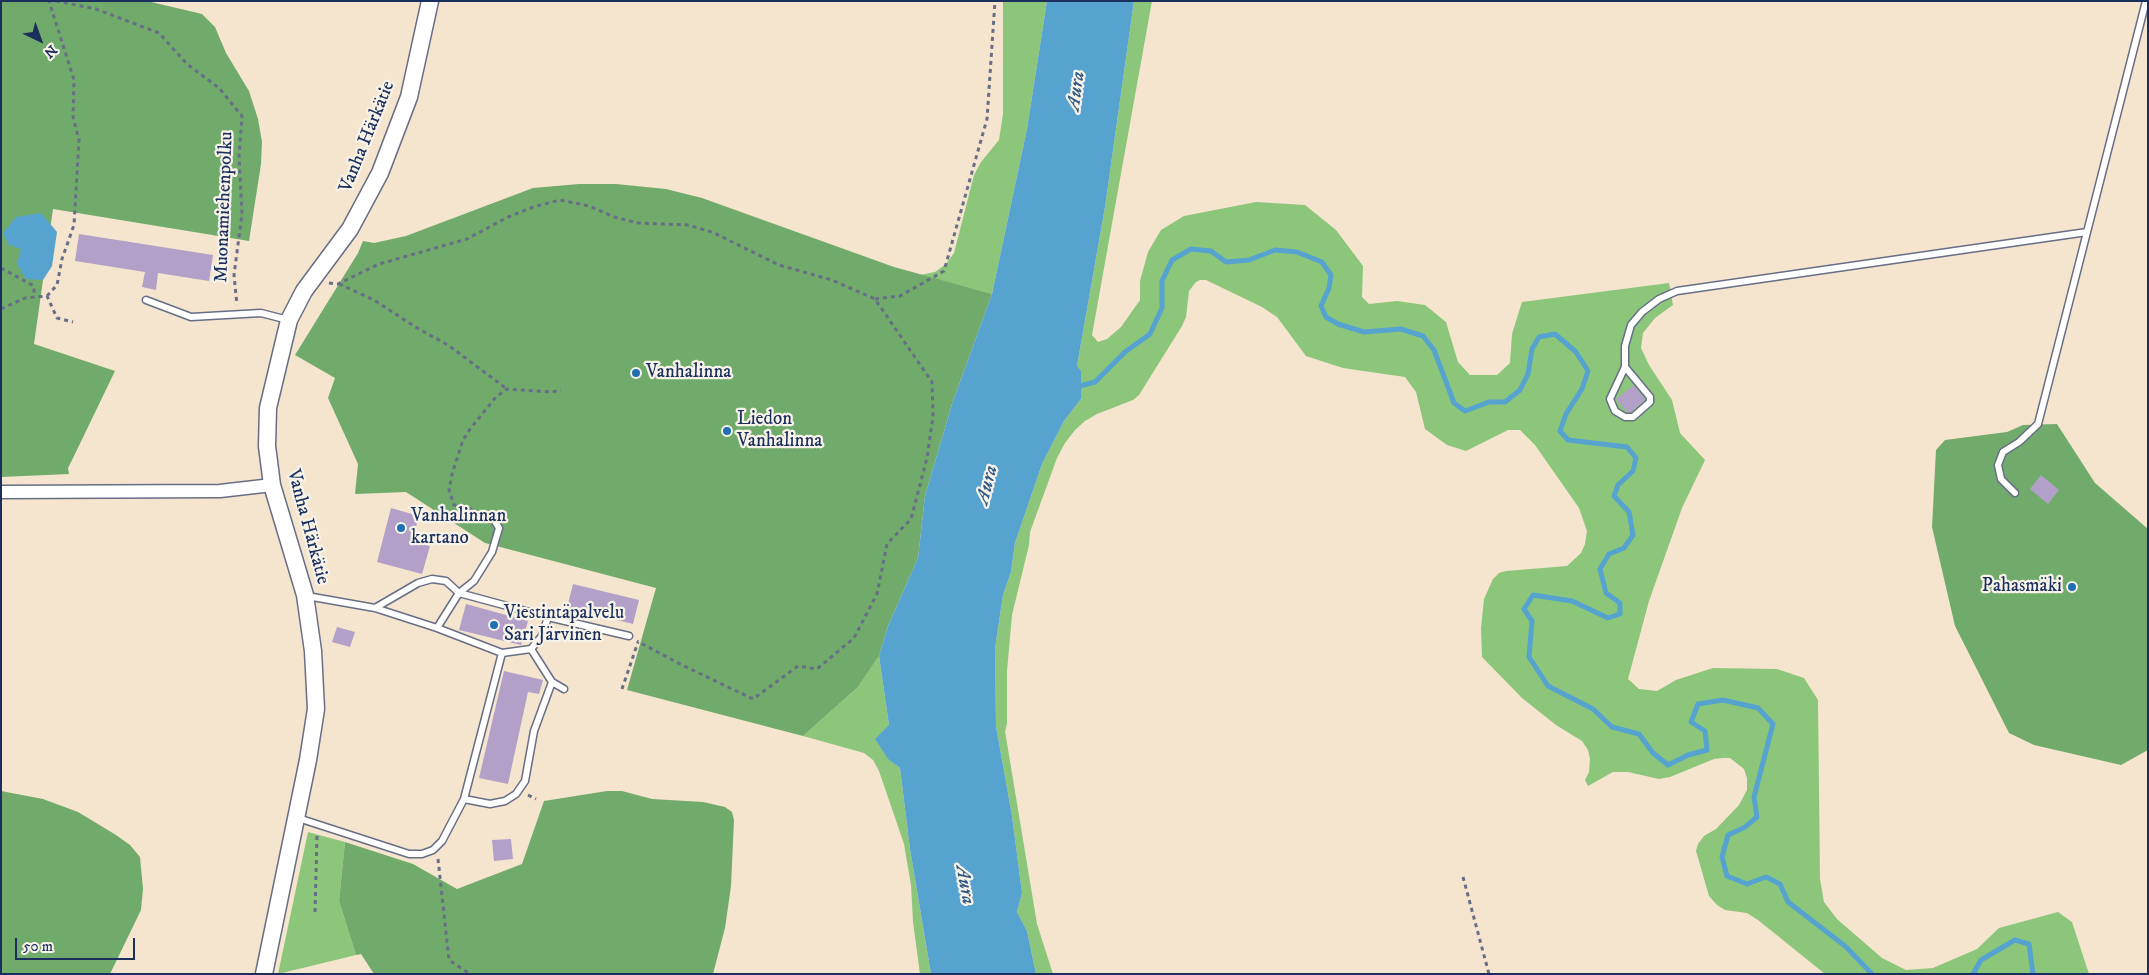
<!DOCTYPE html>
<html>
<head>
<meta charset="utf-8">
<style>
	body { margin:0 }
	#map { position:relative; width:2149px; height:975px; overflow:hidden; background:#f5e4ce; font-family:"IM FELL DW Pica",serif }
	canvas { display:block }
	.frame { position:absolute; inset:0; border:2px solid #1b2f5e; pointer-events:none }
	.north { position:absolute; left:15px; top:15px; width:50px; height:50px; -webkit-text-stroke:4px #f7f3e8; paint-order:stroke; rotate:138deg; font-size:14px; font-weight:700; line-height:20px; text-align:center; color:#1b2f5e }
	.north::after { content:''; display:block; margin:auto; width:18px; height:22px; background:#1b2f5e; clip-path:polygon(50% 0,100% 100%,50% 72%,0 100%) }
	.scale { position:absolute; left:15px; top:938px; width:120px; height:22px; box-sizing:border-box; border:2px solid #1b2f5e; border-top:0; padding-left:6px; font-size:15px; line-height:18px; white-space:nowrap; color:#1b2f5e; -webkit-text-stroke:4px #f7f3e8; paint-order:stroke }
</style>
</head>
<body>
<div id="map">
<canvas width="2149" height="975"></canvas>
<div class="frame"></div>
<div class="north">N</div>
<div class="scale">50 m</div>
</div>
<script>
const c = document.querySelector('canvas').getContext('2d');
c.lineJoin = 'round';
function paint(path, color) { c.fillStyle = color; c.fill(path, 'evenodd'); }
const shape = rows => new Path2D(rows.map(r => 'M' + r).join(''));
function stroke(path, color, width, dash) { c.strokeStyle = color; c.lineWidth = width; c.lineCap = dash ? 'butt' : 'round'; c.setLineDash(dash || []); c.stroke(path); }
function drawText(font, color, halo, rows, align = 'center') {
  c.font = font + ' "IM FELL DW Pica",serif'; c.lineWidth = 4.5; c.setLineDash([]); c.textBaseline = 'middle'; c.strokeStyle = halo; c.fillStyle = color; for (const [text, x, y, turn = 0] of rows) {
    c.save(); c.translate(x, y); c.rotate((+turn || 0) * Math.PI / 180); c.textAlign = isNaN(turn) ? turn : align; if (halo) c.strokeText(text, 0, 0); c.fillText(text, 0, 0); c.restore();
  }
}
paint(shape([
	[1003,1,1047,1,1027,129,992,294,920,275,935,272,946,264,954,253,974,175,981,162,999,140,1003,114],
	[1134,1,1152,1,1092,335,1098,342,1107,339,1121,327,1140,300,1140,281,1148,252,1161,230,1184,216,1256,202,1305,205,1336,230,1363,266,1362,297,1369,304,1397,301,1425,305,1446,322,1458,362,1470,375,1497,375,1510,363,1512,334,1522,302,1669,283,1673,305,1655,318,1643,333,1641,348,1649,365,1672,400,1680,433,1705,460,1682,508,1649,601,1628,679,1639,689,1657,691,1676,680,1713,668,1777,669,1804,678,1818,700,1820,879,1824,902,1837,919,1882,958,1906,970,1933,968,1977,949,1999,928,2058,912,2072,922,2089,974,1825,974,1758,920,1747,913,1725,910,1717,905,1709,896,1696,851,1698,844,1704,836,1716,829,1739,805,1747,790,1747,778,1744,769,1730,758,1723,758,1714,759,1670,777,1659,779,1628,772,1613,772,1588,786,1585,780,1589,772,1590,759,1588,750,1582,741,1556,725,1522,698,1482,657,1481,628,1484,599,1493,579,1499,573,1506,571,1567,566,1581,553,1585,544,1587,531,1579,508,1535,445,1520,430,1508,430,1466,451,1447,445,1425,429,1416,392,1405,377,1343,368,1306,356,1277,317,1262,307,1206,280,1200,280,1196,282,1189,291,1186,317,1182,326,1139,395,1133,400,1097,414,1085,421,1075,430,1065,443,1057,458,1030,532,1029,545,1012,615,1007,671,1007,724,1005,731,1037,924,1053,974,1036,974,1027,931,1017,912,1022,893,1012,816,996,726,995,648,1003,595,1011,572,1015,543,1042,464,1064,421,1081,399,1077,366,1105,207],
	[879,656,889,725,889,760,900,768,910,849,931,974,920,974,913,922,911,885,904,844,879,771,873,760,864,753,803,736,858,687],
	[308,832,345,842,339,901,356,955,278,974]
]), '#8cc67b');
paint(shape([
	[1,1,147,1,202,14,215,27,226,53,249,91,258,119,262,142,261,164,249,241,53,209,34,344,115,371,74,456,68,468,69,474,1,477],
	[579,184,616,184,666,189,702,198,894,267,992,294,952,404,925,496,918,558,888,626,879,656,858,687,803,736,627,690,656,588,485,543,406,492,355,494,358,464,328,398,335,378,295,355,358,253,363,241,374,243,406,236,533,188],
	[2057,424,2095,483,2148,529,2148,750,2121,765,2034,745,2009,733,1955,626,1932,527,1936,450,1945,440,2007,432,2023,425],
	[1,791,43,799,78,812,116,835,130,845,140,857,143,889,141,910,110,974,1,974],
	[607,791,622,791,652,799,703,802,725,807,732,812,734,820,731,886,725,928,713,974,374,974,361,954,356,955,339,901,345,842,413,864,457,889,522,864,544,801]
]), '#71ab6b');
paint(shape([
	[1047,1,1134,1,1105,207,1077,366,1081,371,1081,399,1064,421,1042,464,1015,543,1011,572,1003,595,995,648,996,726,1012,816,1022,893,1017,912,1027,931,1036,974,931,974,910,849,900,768,889,760,875,739,889,725,879,656,888,626,918,558,925,496,952,404,992,294,1027,129],
	[41,213,57,232,52,266,43,280,26,279,17,264,21,249,9,245,3,233,16,217]
]), '#57a3d0');
stroke(shape([
	[1076,387,1095,382,1125,352,1150,334,1162,308,1162,281,1172,260,1191,249,1211,251,1226,262,1249,260,1275,250,1297,252,1322,262,1331,275,1329,288,1321,306,1326,317,1338,324,1364,332,1401,329,1423,336,1434,350,1454,403,1465,411,1489,402,1505,402,1520,390,1528,374,1532,349,1539,337,1555,334,1576,352,1588,371,1582,389,1566,414,1560,431,1568,440,1627,447,1636,458,1633,471,1618,485,1614,496,1629,512,1633,535,1624,548,1609,554,1600,569,1606,593,1620,603,1620,614,1608,618,1572,601,1533,595,1524,609,1532,621,1529,657,1548,686,1593,709,1612,727,1639,734,1653,753,1668,765,1688,755,1707,750,1705,731,1691,722,1698,704,1723,700,1758,708,1773,724,1754,797,1757,817,1745,827,1728,835,1722,857,1727,876,1747,884,1766,877,1780,884,1788,902,1845,946,1872,974],
	[1973,974,1981,960,2015,940,2029,944,2033,974]
]), '#57a3d0', 5);
paint(shape([
	[79,234,213,255,209,281,158,273,156,290,142,287,145,272,75,261],
	[1634,385,1645,400,1631,412,1627,412,1616,399],
	[2041,475,2059,490,2048,504,2030,489],
	[391,508,419,516,412,541,430,546,422,574,377,562],
	[573,584,639,600,633,624,567,608],
	[466,604,528,621,521,645,459,630],
	[337,627,355,632,350,647,332,642],
	[504,671,543,680,539,694,528,692,508,784,479,778],
	[511,839,513,859,494,861,492,840]
]), '#b3a0c9');
const service = shape([
	[146,300,191,317,261,313,288,320],
	[1625,367,1650,397,1650,402,1633,417,1625,417,1615,411,1610,399,1625,367,1625,346,1631,325,1642,312,1659,299,1677,291,2087,232],
	[2015,493,2001,479,1998,465,2003,452,2019,442,2038,424,2146,1],
	[307,596,375,608,437,628,502,653,531,649,552,682,564,689],
	[375,608,418,583,432,579,446,581,459,593,474,581,492,552,499,528,494,520,488,518],
	[548,617,629,636],
	[437,628,459,593,548,617,542,636,531,649],
	[464,799,490,804,505,801,516,794,525,781,534,731,552,682],
	[298,818,409,854,422,854,433,850,442,841,464,799,502,653]
]);
const minor = shape([
	[1,492,220,491,272,485]
]);
const tertiary = shape([
	[264,974,308,760,316,709,313,651,305,595,272,485,267,446,268,408,289,320,304,291,350,229,380,173,409,97,430,1]
]);
stroke(service, '#676e85', 9);
stroke(minor, '#676e85', 15);
stroke(tertiary, '#676e85', 19);
stroke(shape([
	[56,1,96,9,159,33,187,64,219,88,242,116,239,156,242,214,234,275,237,305],
	[1,268,34,286,34,296],
	[329,283,338,284,379,264,467,239,508,217,533,207,560,200,589,206,614,217,638,223,688,225,712,232,779,265,832,280,875,299,932,382,933,416,927,458,911,519,887,544,877,594,854,638,817,669,798,666,753,699,682,665,637,641],
	[339,284,374,300,417,328,448,345,507,389],
	[47,296,57,285,62,259,74,225,79,140,73,117,74,80,49,1],
	[875,299,900,296,944,271,987,119,995,1],
	[1,309,25,298,47,296,57,318,73,322],
	[479,513,466,507,454,505,449,490,452,474,463,440,470,429,496,397,507,389,551,392,561,390],
	[622,689,638,642],
	[528,795,536,799],
	[438,859,449,960,470,974],
	[1463,877,1489,974],
	[315,912,317,835]
]), '#676e85', 3, [4, 4]);
stroke(service, '#fff', 6);
stroke(minor, '#fff', 12);
stroke(tertiary, '#fff', 16);
for (const [x, y, r, color] of [
	[636,373,5,"#1f6fb2"],
	[727,431,5,"#1f6fb2"],
	[401,528,5,"#1f6fb2"],
	[2072,587,5,"#1f6fb2"],
	[494,625,5,"#1f6fb2"]
]) { const dot = new Path2D(); dot.arc(x, y, r, 0, 2 * Math.PI); c.fillStyle = color; c.fill(dot); stroke(dot, '#f7f3e8', 2); }
drawText('19px', '#1b2f5e', '#f7f3e8', [
	["Vanha Härkätie",368,137,-68],
	["Muonamiehenpolku",225,207,-88],
	["Vanha Härkätie",307,527,75]
]);
drawText('19px', '#1b2f5e', '#f7f3e8', [
	["Vanhalinna",646,373],
	["Liedon",737,420],
	["Vanhalinna",737,442],
	["Vanhalinnan",411,517],
	["kartano",411,539],
	["Pahasmäki",2062,587,"right"],
	["Viestintäpalvelu",504,614],
	["Sari Järvinen",504,636]
], 'left');
drawText('italic 20px', '#305886', '#f7f3e8', [
	["Aura",1077,91,-82],
	["Aura",988,485,-76],
	["Aura",964,885,80]
]);
</script>
</body>
</html>
